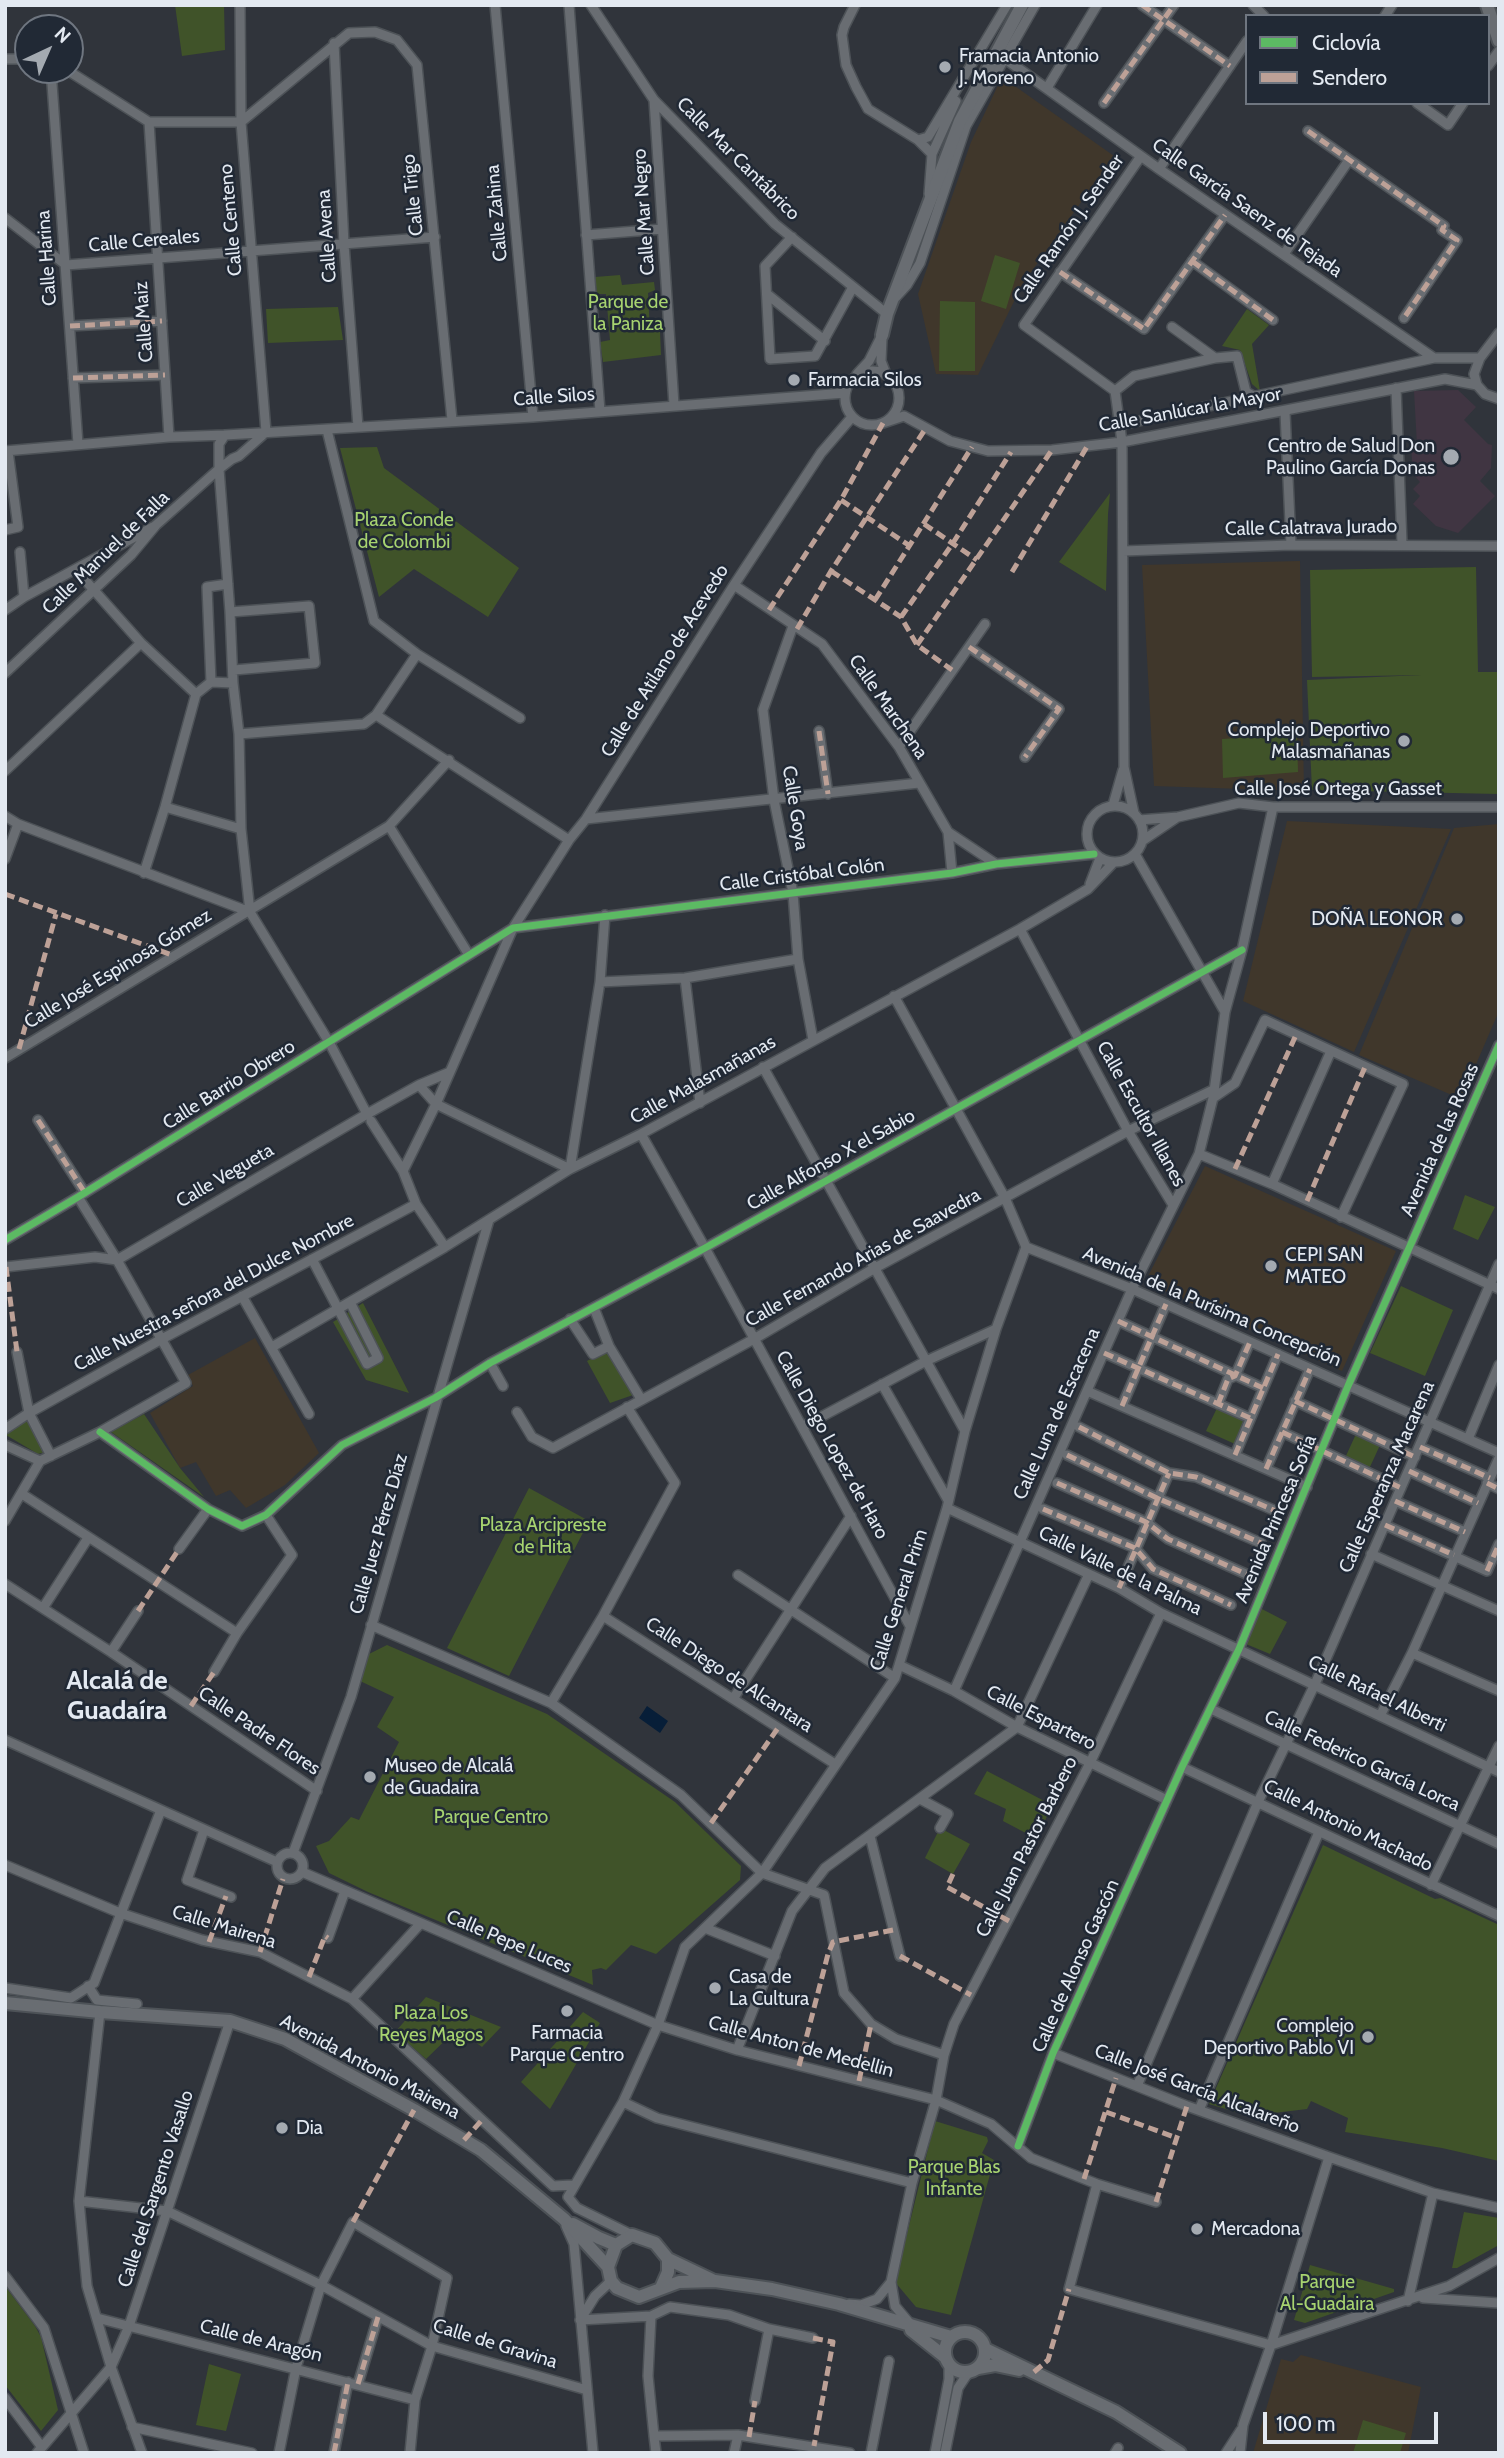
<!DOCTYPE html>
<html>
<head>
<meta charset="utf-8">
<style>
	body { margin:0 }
	#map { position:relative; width:1504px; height:2458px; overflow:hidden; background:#30343b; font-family:Cabin,sans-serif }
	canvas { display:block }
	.frame { position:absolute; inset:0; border:7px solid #e3e9f1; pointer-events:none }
	.legend { position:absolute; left:1245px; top:14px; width:245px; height:91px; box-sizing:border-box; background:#212935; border:2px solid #6f7680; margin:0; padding:9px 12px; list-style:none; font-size:21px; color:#e3e9f1 }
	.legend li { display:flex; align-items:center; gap:14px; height:35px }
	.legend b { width:35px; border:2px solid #6f7680 }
	.north { position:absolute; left:14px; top:14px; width:70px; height:70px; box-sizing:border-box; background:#212935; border:2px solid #6f7680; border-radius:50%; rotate:44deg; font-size:19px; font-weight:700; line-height:28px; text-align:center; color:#e3e9f1 }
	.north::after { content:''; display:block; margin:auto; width:24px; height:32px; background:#a4aab1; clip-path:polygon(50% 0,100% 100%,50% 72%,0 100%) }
	.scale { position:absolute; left:1263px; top:2412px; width:175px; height:32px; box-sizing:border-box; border:4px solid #e3e9f1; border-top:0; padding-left:9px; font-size:21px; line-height:24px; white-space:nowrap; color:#e3e9f1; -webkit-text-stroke:5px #212935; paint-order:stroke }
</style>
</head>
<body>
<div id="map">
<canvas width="1504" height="2458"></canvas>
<div class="frame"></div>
<ul class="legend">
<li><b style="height:9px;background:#5cba63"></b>Ciclovía</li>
<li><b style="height:9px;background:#bda197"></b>Sendero</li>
</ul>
<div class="north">N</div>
<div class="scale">100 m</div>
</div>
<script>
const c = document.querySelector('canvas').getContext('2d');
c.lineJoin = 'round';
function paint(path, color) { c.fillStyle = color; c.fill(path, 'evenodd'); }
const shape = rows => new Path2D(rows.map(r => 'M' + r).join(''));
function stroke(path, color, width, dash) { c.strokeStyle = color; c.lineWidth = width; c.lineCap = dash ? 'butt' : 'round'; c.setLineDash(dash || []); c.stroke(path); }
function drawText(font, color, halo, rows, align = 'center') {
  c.font = font + ' Cabin,sans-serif'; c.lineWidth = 5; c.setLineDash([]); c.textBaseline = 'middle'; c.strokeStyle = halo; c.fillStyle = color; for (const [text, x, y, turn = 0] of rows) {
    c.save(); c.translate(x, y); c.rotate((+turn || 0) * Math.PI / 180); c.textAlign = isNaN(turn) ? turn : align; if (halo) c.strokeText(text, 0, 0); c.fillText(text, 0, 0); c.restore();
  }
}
paint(shape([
	[1002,77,1114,156,1022,285,978,375,936,374,918,294,971,142],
	[1300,561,1304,791,1154,786,1142,565],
	[1287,821,1451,829,1354,1052,1243,1001],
	[1499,824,1499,1011,1461,1099,1359,1055,1454,828],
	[1205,1166,1396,1251,1342,1371,1145,1282],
	[255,1338,319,1453,285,1485,246,1508,230,1490,216,1496,196,1462,180,1468,150,1413,193,1386,188,1375],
	[1301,2355,1421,2387,1408,2453,1253,2453,1281,2359,1293,2362]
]), '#40372b');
paint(shape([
	[1458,390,1476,407,1464,420,1488,444,1492,445,1491,468,1480,481,1495,496,1458,533,1436,526,1413,504,1420,496,1413,489,1420,482,1413,474,1411,446,1417,445,1414,391]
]), '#403542');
paint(shape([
	[175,5,224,5,225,50,182,56],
	[995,255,1020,263,1006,309,981,301],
	[620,275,622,285,654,282,655,290,648,293,650,332,660,332,661,355,603,362,600,342,610,340,606,294,597,294,595,277],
	[940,301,975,302,975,371,939,371],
	[338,307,343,340,268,343,266,309],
	[1247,309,1269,325,1252,344,1260,391,1252,384,1240,350,1222,346],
	[377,447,384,468,519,568,488,617,414,569,379,597,340,448],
	[1110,493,1108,514,1106,591,1059,562],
	[1476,567,1478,672,1499,672,1499,794,1312,790,1307,680,1422,675,1312,677,1310,570],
	[1297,734,1298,772,1223,778,1222,739],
	[1465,1195,1495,1207,1478,1240,1453,1229],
	[1401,1286,1453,1310,1425,1376,1370,1353],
	[363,1303,409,1393,366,1380,333,1322],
	[606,1351,633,1395,610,1403,587,1361],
	[1217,1408,1246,1419,1235,1444,1206,1431],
	[144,1414,180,1468,204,1497,111,1432],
	[27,1420,45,1452,38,1454,6,1435],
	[1356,1434,1381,1443,1369,1469,1345,1458],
	[529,1488,589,1521,509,1676,447,1648],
	[1260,1608,1287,1622,1270,1654,1246,1644],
	[387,1645,547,1714,675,1802,741,1866,740,1880,656,1954,631,1945,606,1970,601,1968,592,1970,593,1985,368,1892,329,1873,316,1846,329,1841,351,1817,359,1820,399,1742,377,1727,394,1697,360,1681,369,1654],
	[987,1771,1052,1805,1037,1839,1003,1821,1006,1809,974,1794],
	[940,1828,970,1844,953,1874,925,1858],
	[1323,1845,1435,1899,1441,1898,1499,1925,1499,2161,1442,2148,1345,2132,1348,2118,1311,2101,1307,2109,1249,2116,1209,2104],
	[426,1997,501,2027,482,2047,457,2029,426,2059,395,2032],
	[583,2012,600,2023,550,2109,521,2082],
	[935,2121,987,2137,988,2141,982,2153,994,2160,951,2315,916,2307,895,2282],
	[1464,2212,1499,2218,1499,2245,1457,2268,1452,2268],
	[1310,2265,1394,2289,1394,2292,1305,2323,1294,2320],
	[5,2286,35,2326,41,2337,58,2410,41,2431,5,2385],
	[209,2364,241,2374,226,2431,196,2425],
	[1363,2420,1406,2433,1400,2453,1353,2453]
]), '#405329');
paint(shape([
	[647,1706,668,1721,660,1733,639,1718]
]), '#071e38');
const street = shape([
	[240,5,241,122,266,432],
	[495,5,533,417],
	[569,5,600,411],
	[591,5,654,100,775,224,887,314],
	[855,5,844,27,842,35,846,65,856,87,868,109,918,140,932,154],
	[1142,5,1230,66],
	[1253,5,1264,16],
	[1385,16,1392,5],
	[334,43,344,244,358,427],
	[1004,58,1159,169,1434,358,1480,358],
	[5,59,28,59],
	[1488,66,1499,51],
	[51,70,78,444],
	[67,70,149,122,241,122,349,33,375,32,397,40,417,65,452,420],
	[1047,88,1097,5],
	[654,100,674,405],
	[1104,103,1174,5],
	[1417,103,1448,125,1463,103],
	[149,122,169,437],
	[1308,131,1444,226,1442,230,1457,240,1404,318],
	[918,140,928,137,1007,5],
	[1159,169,1247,41],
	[929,194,932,154,956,101],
	[5,218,66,265,435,237],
	[586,235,662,229],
	[792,237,765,266,770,359,815,356,853,287],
	[1284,254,1349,160],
	[1192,261,1273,320],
	[1060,272,1144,329,1225,215],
	[767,294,825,341],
	[896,297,907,285,920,263,966,126,1035,5],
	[70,326,162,321],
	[1172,327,1215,358],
	[1499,333,1480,358,1474,374,1477,385,1485,394,1499,399],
	[882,338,881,361,886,374],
	'845 398a27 27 0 1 1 54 0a27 27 0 1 1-54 0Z',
	[857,374,869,361,882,335],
	[73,378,165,375],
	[1396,388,1402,544],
	[1115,391,1134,376,1215,358,1237,356,1246,392,1255,397],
	[1285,412,1291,545],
	[883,423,904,416,950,441,988,451,1052,450,1122,442,1445,379,1477,385],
	[1120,425,1434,358],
	[327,430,374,621,417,654,520,718],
	[225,435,219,444,219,469,230,612,233,683,239,734,241,829,250,912,329,1042,367,1114],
	[5,451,169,437,225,435,533,417,845,393],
	[5,530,18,527,8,451],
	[1123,551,1291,545,1499,546],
	[20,552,24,597],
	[76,570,141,643,196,694],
	[228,584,207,587,211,682,233,683],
	[734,585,822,644,899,747,948,832,996,864],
	[5,610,24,597,153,527],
	[230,612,309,606,315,663,234,670],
	[793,626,763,710,774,800,793,893,798,959,813,1040],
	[969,647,1059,709,1025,757],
	[5,673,131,555,156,525,219,469,232,459,239,456,265,433],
	[376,715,569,840],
	[819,731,828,794],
	[239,734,364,724,376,715,417,654],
	[899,747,985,624],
	[5,771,141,643],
	[1113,805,1123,770],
	'1087 834a28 28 0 1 1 56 0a28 28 0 1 1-56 0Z',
	[165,807,241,829],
	[1134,813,1124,767,1122,442,1115,391,1024,325,1141,156],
	[5,816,18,824,250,912],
	[586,819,919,783],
	[1139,820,1178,817,1239,803,1273,807,1499,807],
	[389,826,469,955],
	[948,832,952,873],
	[1142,841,1176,818],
	[1135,854,1225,1012],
	[5,859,18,824],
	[144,873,165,807,196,694,211,682],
	[1090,884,1100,858],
	[1020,929,1128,1131,1173,1205],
	[685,978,700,1103],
	[600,982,685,978,798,959],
	[894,996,1005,1198,1026,1247],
	[5,1058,389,826,449,760],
	[763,1067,965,1431],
	[419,1085,436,1104,570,1169],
	[1213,1098,1235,1083,1265,1020,1403,1084,1341,1217],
	[38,1120,85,1193],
	[371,1121,403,1171,416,1204,445,1247],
	[641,1134,705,1248,910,1626],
	[1199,1154,1272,1184,1499,1289],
	[570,1169,600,982,605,915],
	[403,1171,436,1104,513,928,569,840,586,819,734,585,821,453,852,417],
	[1272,1184,1331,1051],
	[5,1240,78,1197,513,928,952,873,996,864,1094,854],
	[1026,1247,1132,1289,1499,1453],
	[312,1259,367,1364,378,1358,350,1302],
	[5,1267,95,1257,117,1260,367,1114,419,1085,450,1072],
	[242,1296,309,1414],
	[594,1308,609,1346,641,1399],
	[570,1319,593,1354,609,1346],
	[1118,1321,1263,1388],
	[272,1347,445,1247,570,1169,641,1134,1020,929,1088,889,1114,862],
	[17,1352,29,1413,51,1456],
	[1104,1353,1250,1418],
	[490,1363,503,1386],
	[882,1384,948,1500],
	[1087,1391,1307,1487],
	[1295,1401,1415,1457],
	[1218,1404,1228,1379,1235,1376,1250,1342],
	[1122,1406,1166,1304],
	[517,1412,532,1437,553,1448,754,1339,875,1268,1128,1131,1213,1090],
	[802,1427,926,1361,996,1329],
	[1079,1427,1169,1473,1196,1477,1276,1511],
	[5,1429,29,1413,160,1340,416,1204],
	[100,1432,208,1509,242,1526,266,1515,342,1445,435,1398,490,1363,705,1248,1242,950],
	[1282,1432,1401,1488],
	[1468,1439,1499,1365],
	[5,1445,40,1461],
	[1420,1447,1490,1478],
	[1067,1455,1157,1498,1261,1543],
	[1235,1455,1278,1354],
	[1266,1469,1310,1369],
	[1409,1471,1478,1503],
	[1057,1483,1146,1522,1168,1539,1246,1574],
	[1487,1483,1499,1489],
	[22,1494,237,1633],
	[1395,1501,1465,1532],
	[947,1508,1119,1588,1161,1613,1499,1772],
	[1043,1509,1135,1548,1153,1569,1231,1605],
	[5,1521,40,1461,100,1432,186,1383,117,1260,78,1197],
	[1385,1525,1487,1571,1499,1544],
	[179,1549,208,1509],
	[1371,1554,1499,1611],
	[738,1575,895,1678],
	[5,1584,111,1652,317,1791],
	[1119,1588,1169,1473],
	[43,1608,88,1538],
	[603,1616,835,1764],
	[371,1625,551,1703,681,1795,762,1873,824,1895,844,1993,871,2024,896,2039,944,2055],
	[111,1652,138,1611],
	[1412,1653,1499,1691],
	[899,1665,954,1691,1017,1727,1167,1800],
	[214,1672,237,1633,292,1555,266,1515],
	[954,1691,1132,1289,1199,1154,1213,1098,1225,1012,1242,950,1273,807],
	[733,1699,851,1516],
	[551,1703,603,1616,675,1483,627,1407],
	[1211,1709,1499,1844],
	[1380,1716,1412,1653,1499,1458],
	[5,1740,277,1862],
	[1182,1767,1499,1916],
	[920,1799,948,1814,940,1828],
	[204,1830,187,1880,231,1897],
	[870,1836,900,1956],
	'277 1866a13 13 0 1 1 26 0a13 13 0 1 1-26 0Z',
	[293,1853,351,1697,489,1220],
	[5,1865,120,1913,202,1940,260,1952,352,1999,553,2186,573,2185],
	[302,1872,658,2025,737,2050,936,2100,991,2124,1031,2158,1097,2184,1156,2202],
	[1431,1885,1499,1746],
	[705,1928,775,1956],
	[328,1938,345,1891],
	[88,1986,97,2000,137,2004],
	[5,1988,71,1998,94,1983,161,1810],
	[352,1999,421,1923],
	[100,2012,79,2201,87,2286,111,2367,142,2453],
	[737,2050,792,1911,809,1889,825,1868,1017,1727,1089,1574],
	[1053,2053,1187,2106,1329,2157,1433,2193,1499,2208],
	[1137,2086,1258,1802,1315,1684,1499,1264],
	[623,2102,657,2118,912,2183],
	[1199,2110,1319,1832],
	[1018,2146,1053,2053,1182,1767,1239,1649,1348,1386,1499,1045],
	[1097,2184,1069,2289,1271,2345,1449,2286,1499,2258],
	[79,2201,167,2211,321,2285,432,2346,587,2390],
	[566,2226,574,2244,593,2453],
	[632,2235,577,2208,568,2197,623,2102,658,2025,685,1947,762,1873,895,1678,947,1508,965,1431,996,1329,1026,1247],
	[5,2276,44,2328,84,2453],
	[1423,2298,1499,2303],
	[1408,2301,1433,2193],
	[849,2304,861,2305,877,2299,891,2282],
	[651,2316,648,2376,654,2436,738,2435,850,2453],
	[97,2318,415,2400],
	[580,2320,651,2316,670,2307,729,2315,769,2329,813,2338],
	[580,2320,595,2296,611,2281],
	[911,2325,895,2306,891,2282,912,2183,936,2100,944,2055,954,2024,1090,1763,1161,1613],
	[358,2384,378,2317],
	[5,2398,41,2446],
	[755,2401,769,2329],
	[132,2427,252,2453],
	[654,2436,656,2453],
	[37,2453,111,2367,129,2326,230,2021],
	[279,2453,296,2368,321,2285,353,2222,447,2278,432,2346,415,2400,410,2453],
	[334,2453,348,2382],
	[734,2453,738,2435],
	[871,2453,889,2361],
	[935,2453,949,2379,949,2366],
	[945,2453,958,2388,968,2373],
	[1115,2453,1118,2448],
	[1226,2453,1241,2430],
	[1240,2453,1243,2425,1271,2345,1329,2157]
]);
const secondary = shape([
	[1487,5,1499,41],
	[882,335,887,314,960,121,1022,5],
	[5,2003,100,2012,230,2021,285,2039,414,2110,481,2150,564,2219,608,2267],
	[573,2224,599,2238,616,2245],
	[668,2259,712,2280],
	[661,2288,668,2272,668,2259,655,2243,632,2235,616,2245,608,2267,611,2281,617,2288,639,2297,679,2282,715,2281,772,2289,839,2304,951,2337],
	[911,2330,945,2357],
	'945 2352a20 20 0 1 1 40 0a20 20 0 1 1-40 0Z',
	[985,2349,1116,2412,1180,2453],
	[978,2368,995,2365,1019,2370]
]);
stroke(street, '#4d5257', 12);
stroke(secondary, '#4d5257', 16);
stroke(street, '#696d72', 9);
stroke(secondary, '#696d72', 12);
stroke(shape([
	[1142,5,1230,66],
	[1104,103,1174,5],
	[1308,131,1444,226,1442,230,1457,240,1404,318],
	[1192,261,1273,320],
	[1060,272,1144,329,1225,215],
	[70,326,162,321],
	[73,378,165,375],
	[841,500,910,546],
	[924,524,977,560],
	[831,571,901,617,917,645,952,670],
	[1012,572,1088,445],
	[875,600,972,447],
	[769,610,841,500,883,423],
	[901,617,953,543,1011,452],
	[797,629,831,571,926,428],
	[917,645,1052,450],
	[969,647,1059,709,1025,757],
	[819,731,828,794],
	[5,894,172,955],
	[19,1049,56,914],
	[38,1120,85,1193],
	[1235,1169,1296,1035],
	[1307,1201,1365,1067],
	[6,1267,17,1352],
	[1118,1321,1263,1388],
	[1104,1353,1250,1418],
	[1295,1401,1415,1457],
	[1218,1404,1228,1379,1235,1376,1250,1342],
	[1122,1406,1166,1304],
	[1079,1427,1169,1473,1196,1477,1276,1511],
	[1282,1432,1401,1488],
	[1420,1447,1490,1478],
	[1067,1455,1157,1498,1261,1543],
	[1235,1455,1278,1354],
	[1266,1469,1310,1369],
	[1409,1471,1478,1503],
	[1057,1483,1146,1522,1168,1539,1246,1574],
	[1487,1483,1499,1489],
	[1395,1501,1465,1532],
	[1043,1509,1135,1548,1153,1569,1231,1605],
	[1385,1525,1454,1555],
	[1487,1571,1499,1544],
	[1119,1588,1169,1473],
	[138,1611,179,1549],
	[191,1706,214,1672],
	[711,1823,778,1728],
	[953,1874,947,1887,1009,1921],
	[209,1942,226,1896],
	[260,1952,283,1879],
	[900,1956,971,1995],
	[309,1977,325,1936,328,1938],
	[799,2066,828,1954,833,1942,893,1930],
	[859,2081,871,2024],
	[1106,2112,1177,2138],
	[464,2140,482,2120],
	[1084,2179,1116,2078],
	[1156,2202,1187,2106],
	[353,2222,414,2110],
	[813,2338,833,2342,814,2446],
	[1034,2372,1048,2360,1069,2289],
	[358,2384,378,2317],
	[749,2437,755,2401],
	[334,2453,348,2382]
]), '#bda197', 5, [10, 5]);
stroke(shape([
	[5,1240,78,1197,513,928,952,873,996,864,1094,854],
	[100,1432,208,1509,242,1526,266,1515,342,1445,435,1398,490,1363,705,1248,1242,950],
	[1018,2146,1053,2053,1182,1767,1239,1649,1348,1386,1499,1045]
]), '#5cba63', 7);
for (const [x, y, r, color] of [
	[945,67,7,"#a4aab1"],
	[794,380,7,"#a4aab1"],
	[1451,457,9,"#a4aab1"],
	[1404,741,7,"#a4aab1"],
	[1457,919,7,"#a4aab1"],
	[1271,1266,7,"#a4aab1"],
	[370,1777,7,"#a4aab1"],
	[715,1988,7,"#a4aab1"],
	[567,2011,7,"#a4aab1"],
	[1368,2037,7,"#a4aab1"],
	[282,2128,7,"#a4aab1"],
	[1197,2229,7,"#a4aab1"]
]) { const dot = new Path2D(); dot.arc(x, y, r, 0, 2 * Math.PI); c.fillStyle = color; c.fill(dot); stroke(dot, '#212935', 2.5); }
drawText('19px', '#e3e9f1', '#212935', [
	["Framacia Antonio",959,56],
	["J. Moreno",959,78],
	["Farmacia Silos",808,380],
	["Centro de Salud Don",1435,446,"right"],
	["Paulino García Donas",1435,468,"right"],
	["Complejo Deportivo",1390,730,"right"],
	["Malasmañanas",1390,752,"right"],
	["DOÑA LEONOR",1443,919,"right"],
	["CEPI SAN",1285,1255],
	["MATEO",1285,1277],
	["Museo de Alcalá",384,1766],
	["de Guadaira",384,1788],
	["Casa de",729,1977],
	["La Cultura",729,1999],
	["Complejo",1354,2026,"right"],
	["Deportivo Pablo VI",1354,2048,"right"],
	["Farmacia",567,2033,"center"],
	["Parque Centro",567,2055,"center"],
	["Dia",296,2128],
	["Mercadona",1211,2229]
], 'left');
drawText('19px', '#e3e9f1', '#212935', [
	["Calle Mar Cantábrico",738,159,45],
	["Calle Trigo",413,195,-96],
	["Calle García Saenz de Tejada",1247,208,35],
	["Calle Mar Negro",644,212,-94],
	["Calle Zahina",497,213,-95],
	["Calle Centeno",231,220,-95],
	["Calle Ramón J. Sender",1069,229,-55],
	["Calle Avena",327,236,-94],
	["Calle Cereales",144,241,-5],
	["Calle Harina",47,258,-94],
	["Calle Maiz",144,322,-94],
	["Calle Silos",554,397,-4],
	["Calle Sanlúcar la Mayor",1190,410,-10],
	["Calle Calatrava Jurado",1311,528,-1],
	["Calle Manuel de Falla",106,553,-44],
	["Calle de Atilano de Acevedo",665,661,-58],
	["Calle Marchena",888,707,55],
	["Calle José Ortega y Gasset",1338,789],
	["Calle Goya",795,808,81],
	["Calle Cristóbal Colón",802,875,-7],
	["Calle José Espinosa Gómez",118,969,-31],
	["Calle Malasmañanas",703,1080,-29],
	["Calle Barrio Obrero",229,1085,-32],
	["Calle Escultor Illanes",1141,1114,61],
	["Avenida de las Rosas",1440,1140,-66],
	["Calle Alfonso X el Sabio",831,1160,-29],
	["Calle Vegueta",225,1176,-30],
	["Calle Fernando Arias de Saavedra",863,1258,-29],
	["Calle Nuestra señora del Dulce Nombre",214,1293,-28],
	["Avenida de la Purísima Concepción",1212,1307,23],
	["Calle Luna de Escacena",1057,1414,-66],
	["Calle Diego Lopez de Haro",832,1445,61],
	["Calle Esperanza Macarena",1387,1477,-66],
	["Avenida Princesa Sofía",1276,1519,-67],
	["Calle Juez Pérez Díaz",379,1534,-74],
	["Calle Valle de la Palma",1120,1571,26],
	["Calle General Prim",899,1600,-72],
	["Calle Diego de Alcantara",729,1675,33],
	["Calle Rafael Alberti",1377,1694,26],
	["Calle Espartero",1041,1718,27],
	["Calle Padre Flores",259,1731,34],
	["Calle Federico García Lorca",1362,1761,25],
	["Calle Antonio Machado",1348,1826,26],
	["Calle Juan Pastor Barbero",1027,1847,-63],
	["Calle Mairena",224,1927,17],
	["Calle Pepe Luces",509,1942,23],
	["Calle de Alonso Gascón",1076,1966,-66],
	["Calle Anton de Medellin",801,2047,15],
	["Avenida Antonio Mairena",370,2067,28],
	["Calle José García Alcalareño",1197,2089,21],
	["Calle del Sargento Vasallo",156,2189,-72],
	["Calle de Aragón",261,2341,14],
	["Calle de Gravina",495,2344,17]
]);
drawText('19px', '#a7d370', '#212935', [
	["Parque de",628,302],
	["la Paniza",628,324],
	["Plaza Conde",404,520],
	["de Colombi",404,542],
	["Plaza Arcipreste",543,1525],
	["de Hita",543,1547],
	["Parque Centro",491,1817],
	["Plaza Los",431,2013],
	["Reyes Magos",431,2035],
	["Parque Blas",954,2167],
	["Infante",954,2189],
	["Parque",1327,2282],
	["Al-Guadaira",1327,2304]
]);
drawText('bold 26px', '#e3e9f1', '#212935', [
	["Alcalá de",117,1681],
	["Guadaíra",117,1711]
]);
</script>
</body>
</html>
